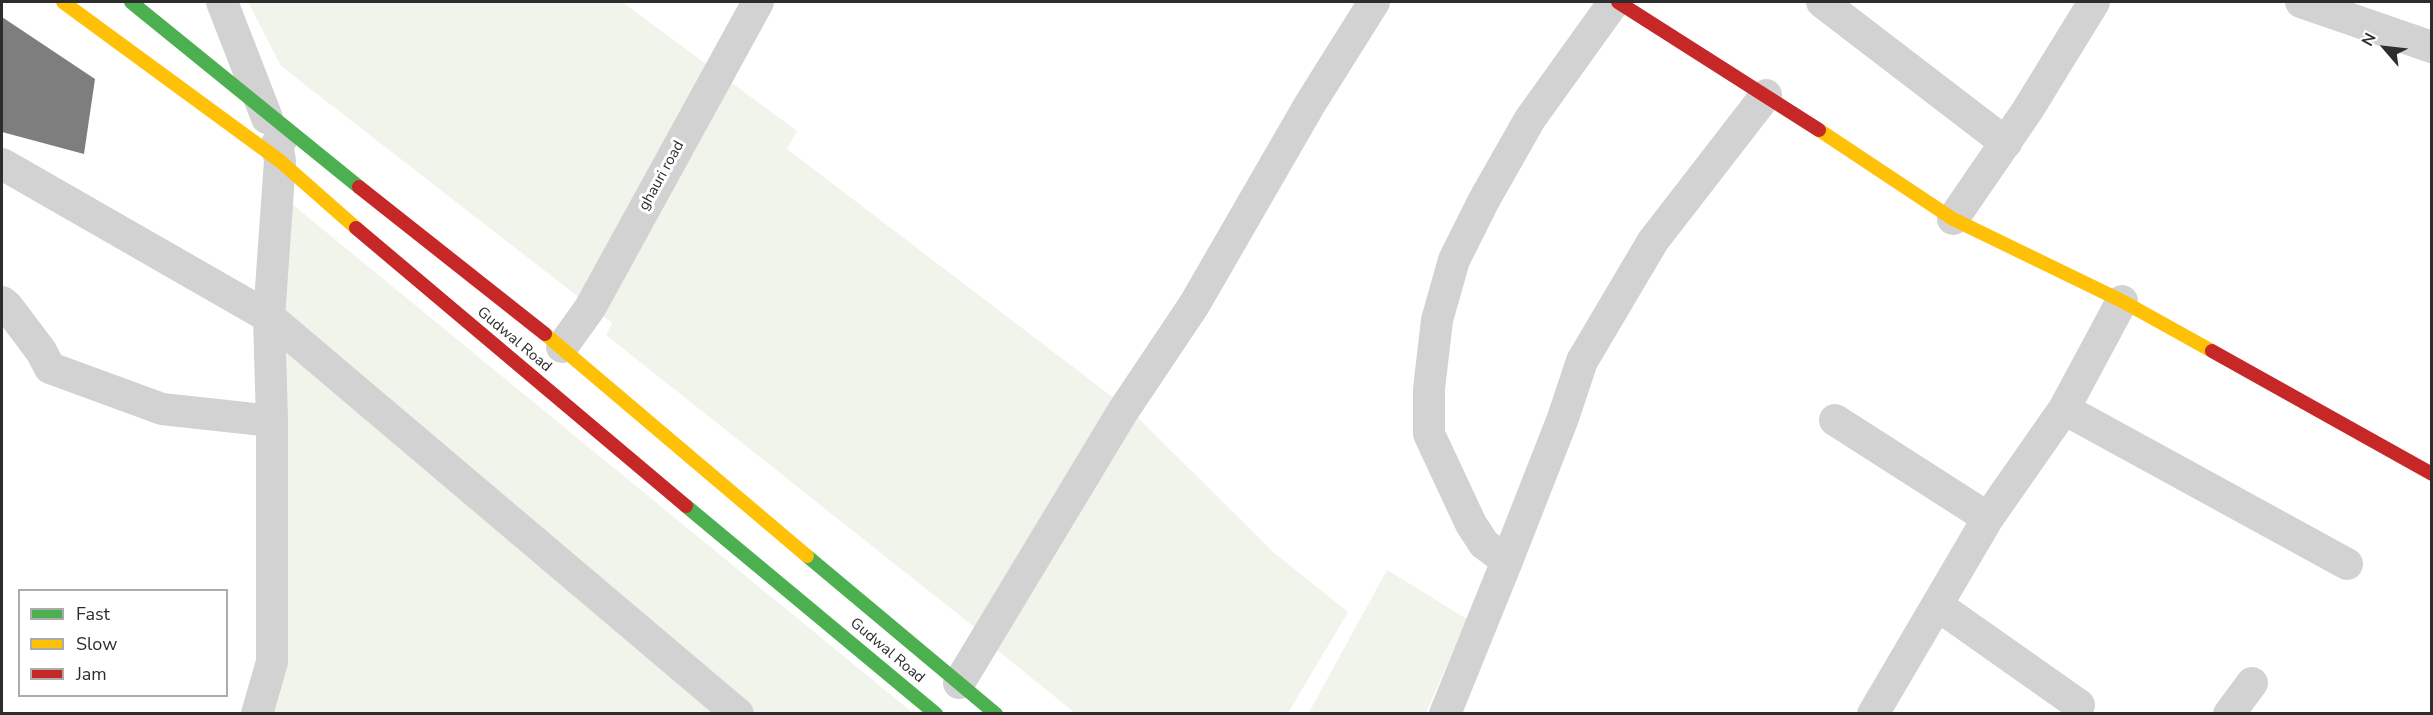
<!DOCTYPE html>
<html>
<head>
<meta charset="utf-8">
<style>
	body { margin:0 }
	#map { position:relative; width:2433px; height:715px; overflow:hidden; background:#fff; font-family:"Nunito Sans",sans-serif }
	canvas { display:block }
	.frame { position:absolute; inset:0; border:3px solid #2d2d2d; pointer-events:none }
	.legend { position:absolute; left:18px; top:589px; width:210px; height:108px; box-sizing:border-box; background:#fff; border:2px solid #ababab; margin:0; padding:8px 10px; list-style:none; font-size:18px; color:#2d2d2d }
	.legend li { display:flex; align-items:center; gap:12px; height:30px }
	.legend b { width:30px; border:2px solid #ababab }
	.north { position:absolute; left:2355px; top:18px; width:60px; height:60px; -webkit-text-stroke:4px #fff; paint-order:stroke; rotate:298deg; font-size:16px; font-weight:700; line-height:24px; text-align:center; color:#2d2d2d }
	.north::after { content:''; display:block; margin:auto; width:21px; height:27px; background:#2d2d2d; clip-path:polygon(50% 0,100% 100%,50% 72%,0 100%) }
</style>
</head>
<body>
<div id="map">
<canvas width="2433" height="715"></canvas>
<div class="frame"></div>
<ul class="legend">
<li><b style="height:8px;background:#4caf50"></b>Fast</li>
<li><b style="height:8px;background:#ffc107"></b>Slow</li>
<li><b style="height:8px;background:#c62828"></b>Jam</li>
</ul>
<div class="north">N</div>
</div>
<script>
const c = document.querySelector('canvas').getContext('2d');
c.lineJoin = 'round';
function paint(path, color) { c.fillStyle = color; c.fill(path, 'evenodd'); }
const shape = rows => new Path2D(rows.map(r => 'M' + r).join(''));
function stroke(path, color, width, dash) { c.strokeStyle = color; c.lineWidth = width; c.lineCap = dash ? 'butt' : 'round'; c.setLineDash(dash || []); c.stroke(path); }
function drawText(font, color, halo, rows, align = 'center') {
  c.font = font + ' "Nunito Sans",sans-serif'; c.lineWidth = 6; c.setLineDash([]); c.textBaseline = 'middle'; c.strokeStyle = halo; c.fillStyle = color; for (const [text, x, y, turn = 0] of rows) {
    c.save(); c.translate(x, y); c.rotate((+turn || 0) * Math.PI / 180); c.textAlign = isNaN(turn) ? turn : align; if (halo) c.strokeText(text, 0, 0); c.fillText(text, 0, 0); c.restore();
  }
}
paint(shape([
	[248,2,622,2,797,131,787,149,1119,402,978,630,606,335,612,323,281,66],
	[293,205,913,713,257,714,274,213],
	[1131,411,1273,552,1348,612,1288,713,1075,713,991,645],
	[1387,570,1467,619,1426,713,1308,714]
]), '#f0f4eb');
paint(shape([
	[2,17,95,79,84,154,2,132]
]), '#7e7e7e');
stroke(shape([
	[222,2,267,118],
	[1822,2,2006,143],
	[2301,2,2432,47],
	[2,164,269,317,738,714],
	[1953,219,2027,111,2094,2],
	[2,302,7,306,41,351,50,368,162,409,272,421],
	[562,347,590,308,758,2],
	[2064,409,2347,564],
	[1835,420,1988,518,1873,714],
	[1988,518,2064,409,2122,301],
	[1507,561,1484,544,1471,524,1429,434,1429,389,1437,320,1454,260,1484,200,1530,119,1614,2],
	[1937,605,2079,705],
	[959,683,1123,411,1194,305,1310,104,1374,2],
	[257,714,272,662,272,421,269,317,280,161,277,144,281,140],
	[1445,714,1507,561,1563,418,1582,361,1653,241,1766,95],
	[2229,714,2252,683]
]), '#d2d2d2', 32);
stroke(shape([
	[131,2,359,187],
	[686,506,936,714],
	[807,556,996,714]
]), '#4caf50', 14);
stroke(shape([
	[63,2,280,161,356,228],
	[1819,130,1953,219,2122,301,2212,351],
	[545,334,807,556]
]), '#ffc107', 14);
stroke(shape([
	[1618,2,1819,130],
	[359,187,545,334],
	[356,228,686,506],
	[2212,351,2432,474]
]), '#c62828', 14);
drawText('15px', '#2d2d2d', '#fff', [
	["ghauri road",662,176,-61],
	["Gudwal Road",514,340,40],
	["Gudwal Road",887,651,40]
]);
</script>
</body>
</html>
